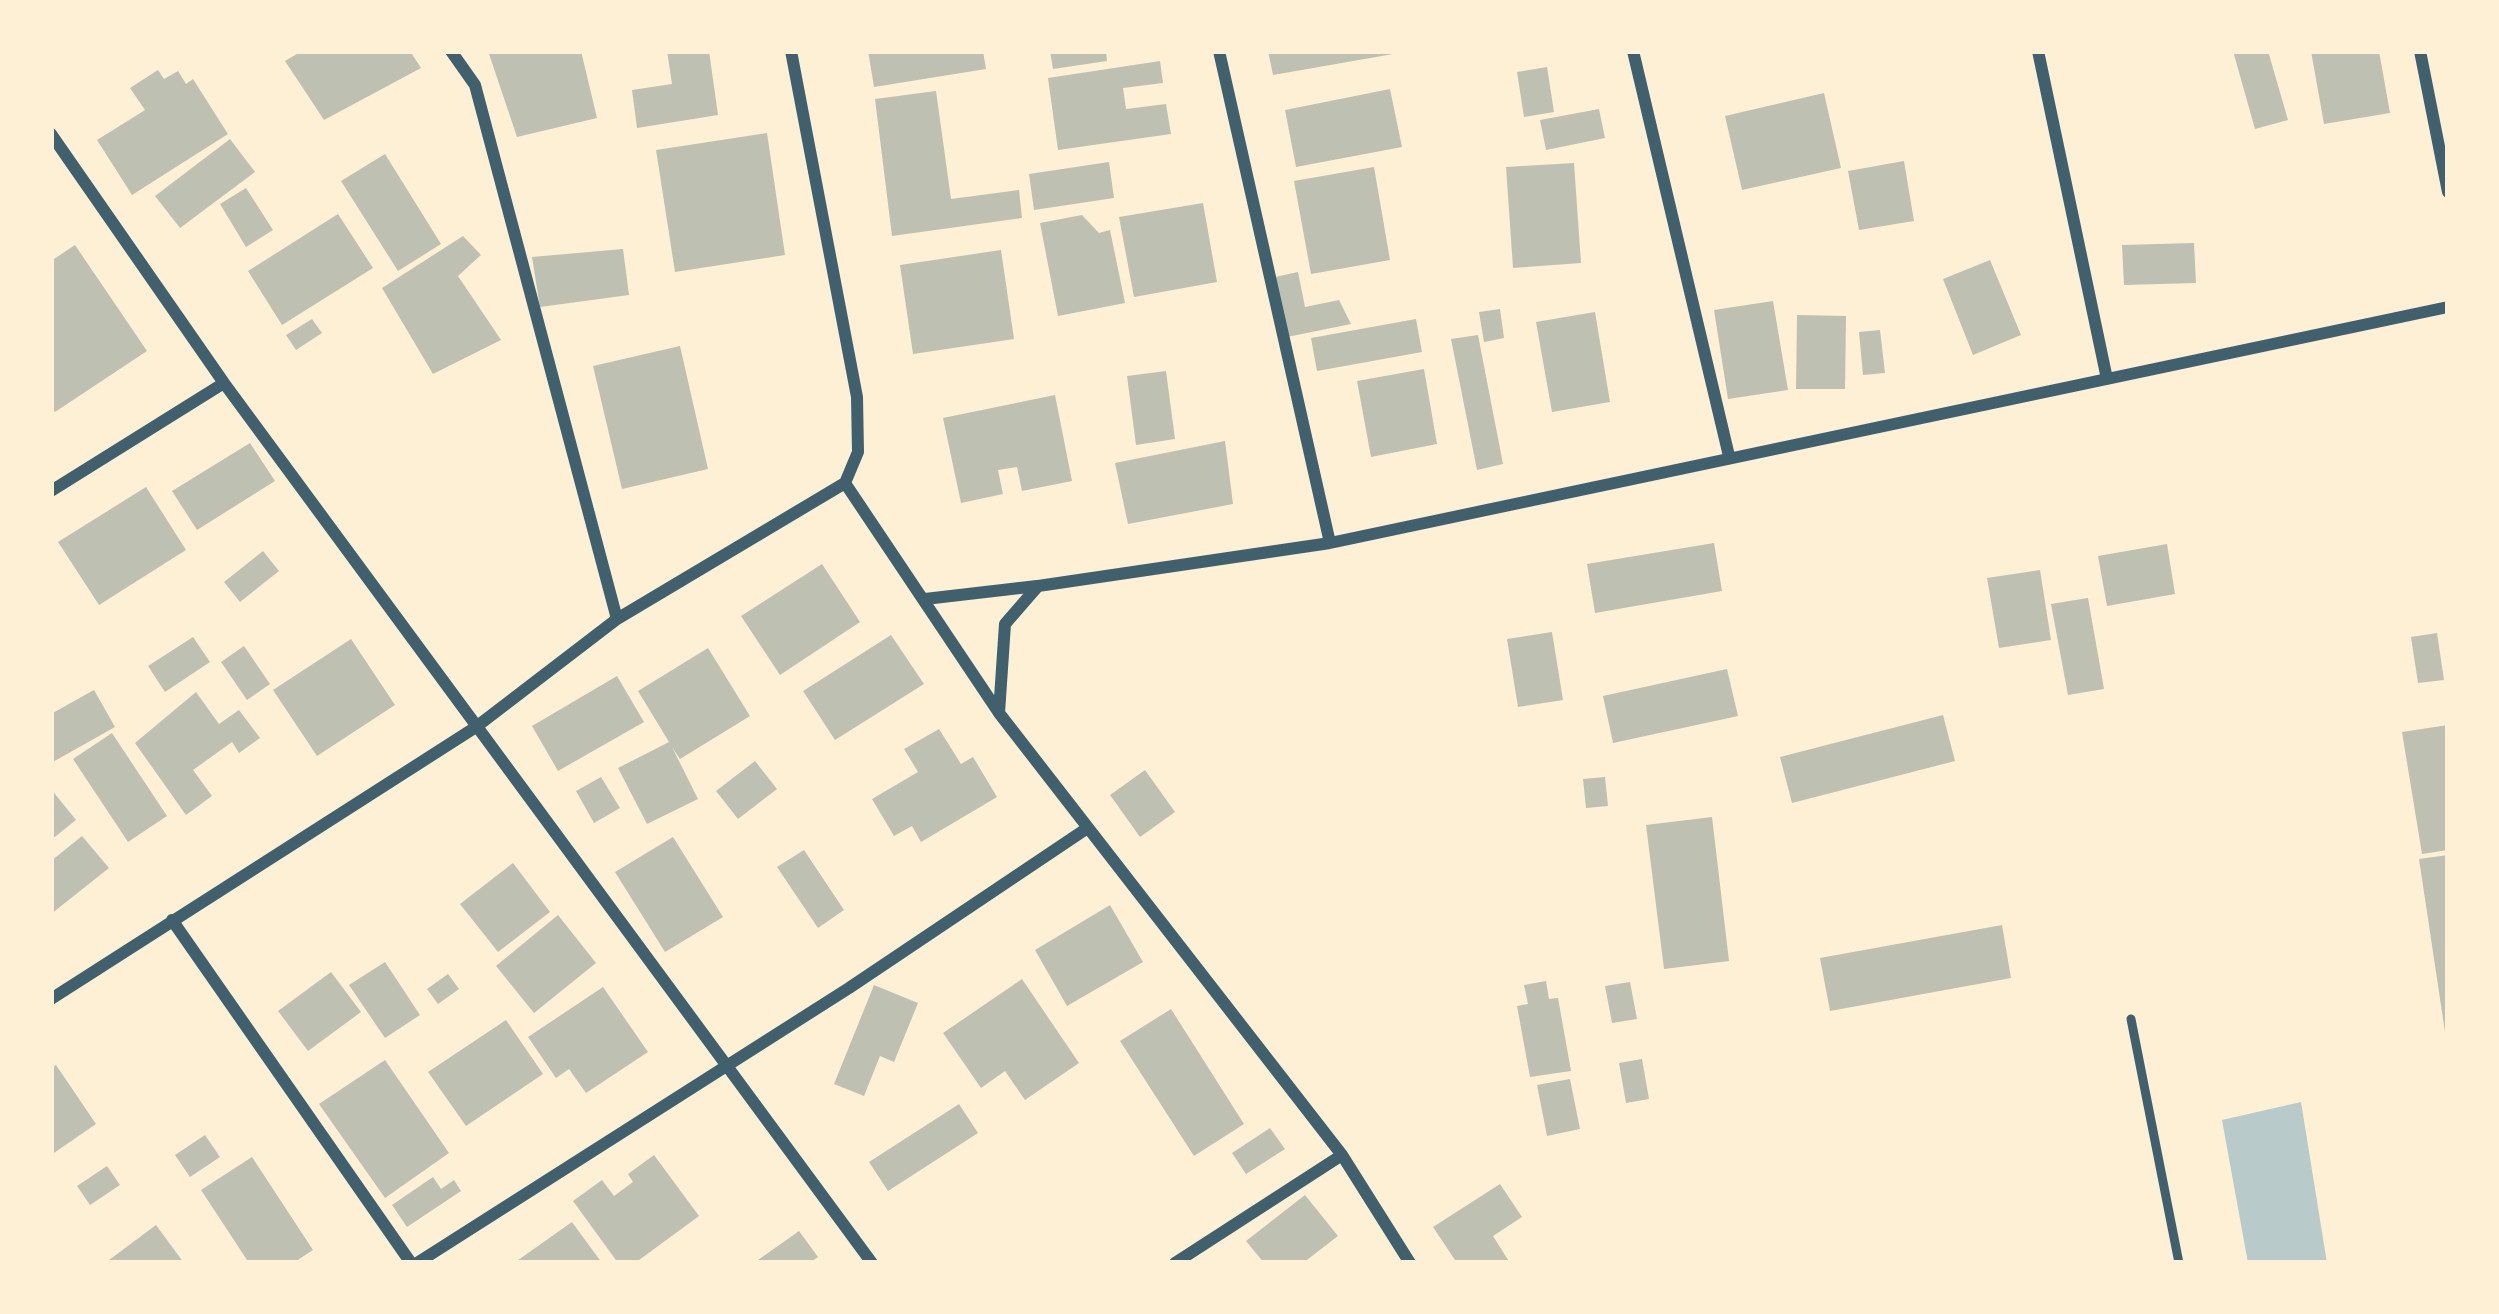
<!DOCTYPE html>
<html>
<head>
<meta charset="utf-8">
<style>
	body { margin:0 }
	#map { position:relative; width:2499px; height:1314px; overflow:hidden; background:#fdf0d5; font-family:"Open Sans",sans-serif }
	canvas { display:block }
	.frame { position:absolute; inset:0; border:54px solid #fdf0d5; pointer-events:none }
</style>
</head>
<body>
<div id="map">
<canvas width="2499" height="1314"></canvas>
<div class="frame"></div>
</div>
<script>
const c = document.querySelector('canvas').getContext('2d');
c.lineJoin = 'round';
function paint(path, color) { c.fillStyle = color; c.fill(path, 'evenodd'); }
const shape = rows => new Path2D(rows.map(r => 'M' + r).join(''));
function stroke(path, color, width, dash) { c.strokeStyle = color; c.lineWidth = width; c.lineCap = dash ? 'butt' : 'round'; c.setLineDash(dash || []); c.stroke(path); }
paint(shape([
	[2301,1102,2327,1263,2248,1263,2222,1120]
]), '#b9caca');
paint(shape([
	[302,51,410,51,421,68,324,120,285,61],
	[488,51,581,51,597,118,517,137],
	[667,51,709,51,718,115,637,128,632,90,672,84],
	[868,51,983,51,986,69,874,87],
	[1050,51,1106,51,1107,61,1053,69],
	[1268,51,1399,51,1399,53,1273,75],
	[2233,51,2268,51,2288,120,2255,129],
	[2311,51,2379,51,2390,113,2324,124],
	[1160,61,1163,83,1123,88,1126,109,1166,104,1171,134,1058,150,1048,78],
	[1547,67,1554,112,1524,117,1517,72],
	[158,70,164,79,178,71,186,84,193,79,228,134,132,195,97,140,145,110,130,88],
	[1390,89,1402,147,1296,167,1285,110],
	[936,91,951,199,1019,190,1022,218,892,236,875,99],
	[1824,93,1841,168,1742,190,1725,116],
	[1599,109,1605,138,1546,150,1540,120],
	[767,133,785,255,675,272,656,150],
	[230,139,255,172,180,228,155,196],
	[385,154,441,244,398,271,341,181],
	[1904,161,1914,221,1859,230,1848,171],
	[1109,162,1114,198,1034,210,1029,174],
	[1574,163,1581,263,1513,268,1506,167],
	[1374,167,1390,260,1311,274,1294,181],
	[246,188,273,230,246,247,220,204],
	[1203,203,1217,282,1134,297,1119,217],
	[338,214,373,268,282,325,248,271],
	[1082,215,1099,233,1110,230,1125,303,1058,316,1040,223],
	[463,236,481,255,458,276,501,340,433,374,382,288],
	[2194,243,2196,283,2124,285,2122,245],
	[75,245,147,351,55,412,51,406,51,261],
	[623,249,629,295,540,307,532,257],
	[1001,250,1014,339,913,354,900,265],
	[1990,260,2021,335,1973,355,1943,279],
	[1298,272,1305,307,1339,300,1351,324,1287,337,1275,277],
	[1773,301,1788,390,1728,399,1714,310],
	[1500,309,1504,338,1484,342,1479,312],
	[1595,312,1610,402,1552,412,1536,322],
	[1797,315,1846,316,1845,389,1796,389],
	[312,319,322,333,296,350,286,335],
	[1416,319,1422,352,1317,371,1311,338],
	[1880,330,1885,373,1863,375,1859,332],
	[1478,335,1503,464,1477,470,1451,339],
	[680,346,708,469,622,489,593,366],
	[1424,369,1437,444,1371,457,1357,381],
	[1166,371,1175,439,1136,445,1127,376],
	[1055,395,1072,481,1022,491,1017,467,998,470,1003,494,961,503,943,418],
	[1225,441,1233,504,1128,524,1115,463],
	[250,443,275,481,197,530,172,491],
	[146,487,186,550,99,605,58,542],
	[1714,543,1722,591,1595,613,1587,564],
	[2167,544,2175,594,2107,606,2098,556],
	[263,551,279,571,240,602,224,582],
	[822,564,860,622,780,675,741,616],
	[2040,570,2051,640,1999,648,1987,578],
	[2088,598,2104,689,2068,695,2051,604],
	[1552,632,1563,700,1518,707,1507,639],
	[2437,633,2444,680,2418,683,2411,637],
	[891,635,924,684,835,740,803,691],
	[193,637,210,662,165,692,148,666],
	[351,639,395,705,317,756,273,690],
	[244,646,270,684,247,700,221,662],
	[708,648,750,716,680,759,672,747,698,799,647,824,618,768,669,742,638,691],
	[1727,669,1738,716,1613,743,1603,696],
	[617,676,644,722,558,771,532,726],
	[94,690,115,727,51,763,51,714],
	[196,692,219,724,239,710,260,738,239,753,232,742,193,770,212,796,186,815,135,743],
	[1943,715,1955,761,1792,803,1780,757],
	[2448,725,2448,850,2422,854,2402,732],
	[939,729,961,764,973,757,997,797,921,842,912,826,894,836,872,799,918,772,904,749],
	[112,733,167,816,128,842,73,759],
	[755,761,777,789,738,819,716,791],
	[1145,770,1175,812,1140,837,1110,795],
	[601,777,620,808,594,823,576,791],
	[1605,777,1608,806,1586,808,1583,779],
	[51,789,76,820,51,840],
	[1712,817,1729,961,1664,969,1646,825],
	[82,836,109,868,51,914,51,861],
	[673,837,723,917,665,952,615,872],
	[804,850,844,910,818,928,777,867],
	[2448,855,2448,1032,2445,1032,2419,859],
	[513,863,550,912,498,952,460,904],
	[1110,905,1143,962,1067,1006,1035,950],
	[558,915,596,963,534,1013,496,966],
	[2002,925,2011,978,1830,1011,1820,958],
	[385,962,420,1015,385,1038,349,985],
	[331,972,361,1012,308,1051,278,1011],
	[448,974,459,989,438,1004,427,989],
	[1022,979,1079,1063,1025,1100,1005,1071,981,1088,943,1033],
	[1546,981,1549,999,1558,998,1571,1071,1530,1077,1517,1006,1528,1004,1524,985],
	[1630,982,1637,1019,1612,1023,1605,986],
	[874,985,918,1003,894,1062,880,1056,864,1096,834,1084],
	[603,987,648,1052,586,1093,569,1069,556,1078,528,1037],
	[1171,1009,1244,1124,1194,1156,1120,1041],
	[506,1020,543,1074,466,1126,428,1072],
	[1642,1059,1649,1099,1626,1103,1619,1063],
	[385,1060,449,1153,385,1198,319,1104],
	[56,1065,96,1124,51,1155,51,1068],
	[1570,1079,1580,1129,1547,1136,1537,1085],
	[959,1104,978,1133,888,1191,869,1162],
	[1270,1128,1285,1149,1246,1174,1232,1153],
	[205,1135,220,1157,190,1177,175,1155],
	[654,1155,699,1216,635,1263,618,1263,573,1201,602,1180,614,1196,633,1182,628,1174],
	[252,1157,313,1250,293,1263,249,1263,201,1190],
	[107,1166,120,1185,90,1205,77,1186],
	[433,1177,441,1189,454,1180,461,1191,407,1227,392,1205],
	[1500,1184,1522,1217,1493,1236,1510,1263,1457,1263,1433,1227],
	[1305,1195,1338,1236,1303,1263,1264,1263,1246,1241],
	[572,1222,602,1263,514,1263],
	[156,1225,184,1263,105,1263],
	[799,1231,818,1257,809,1263,760,1263,758,1260]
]), '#bec0b2');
stroke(shape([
	[2131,1019,2179,1263]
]), '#3f606c', 9);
stroke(shape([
	[451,51,475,85,617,619],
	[791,51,857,397,858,452,845,483,999,713,1342,1155,1410,1263],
	[1219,51,1330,543],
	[1633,51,1729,456],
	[2038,51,2107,379],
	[2420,51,2448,192],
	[51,134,224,383,872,1263],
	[51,491,224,383],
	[925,599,1037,586],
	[999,713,1005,624,1038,586,1330,543,2448,307],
	[172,920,411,1263],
	[51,999,476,727,617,619,845,483],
	[417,1263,849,988,1086,829],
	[1175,1263,1342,1155]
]), '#3f606c', 12);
</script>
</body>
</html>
